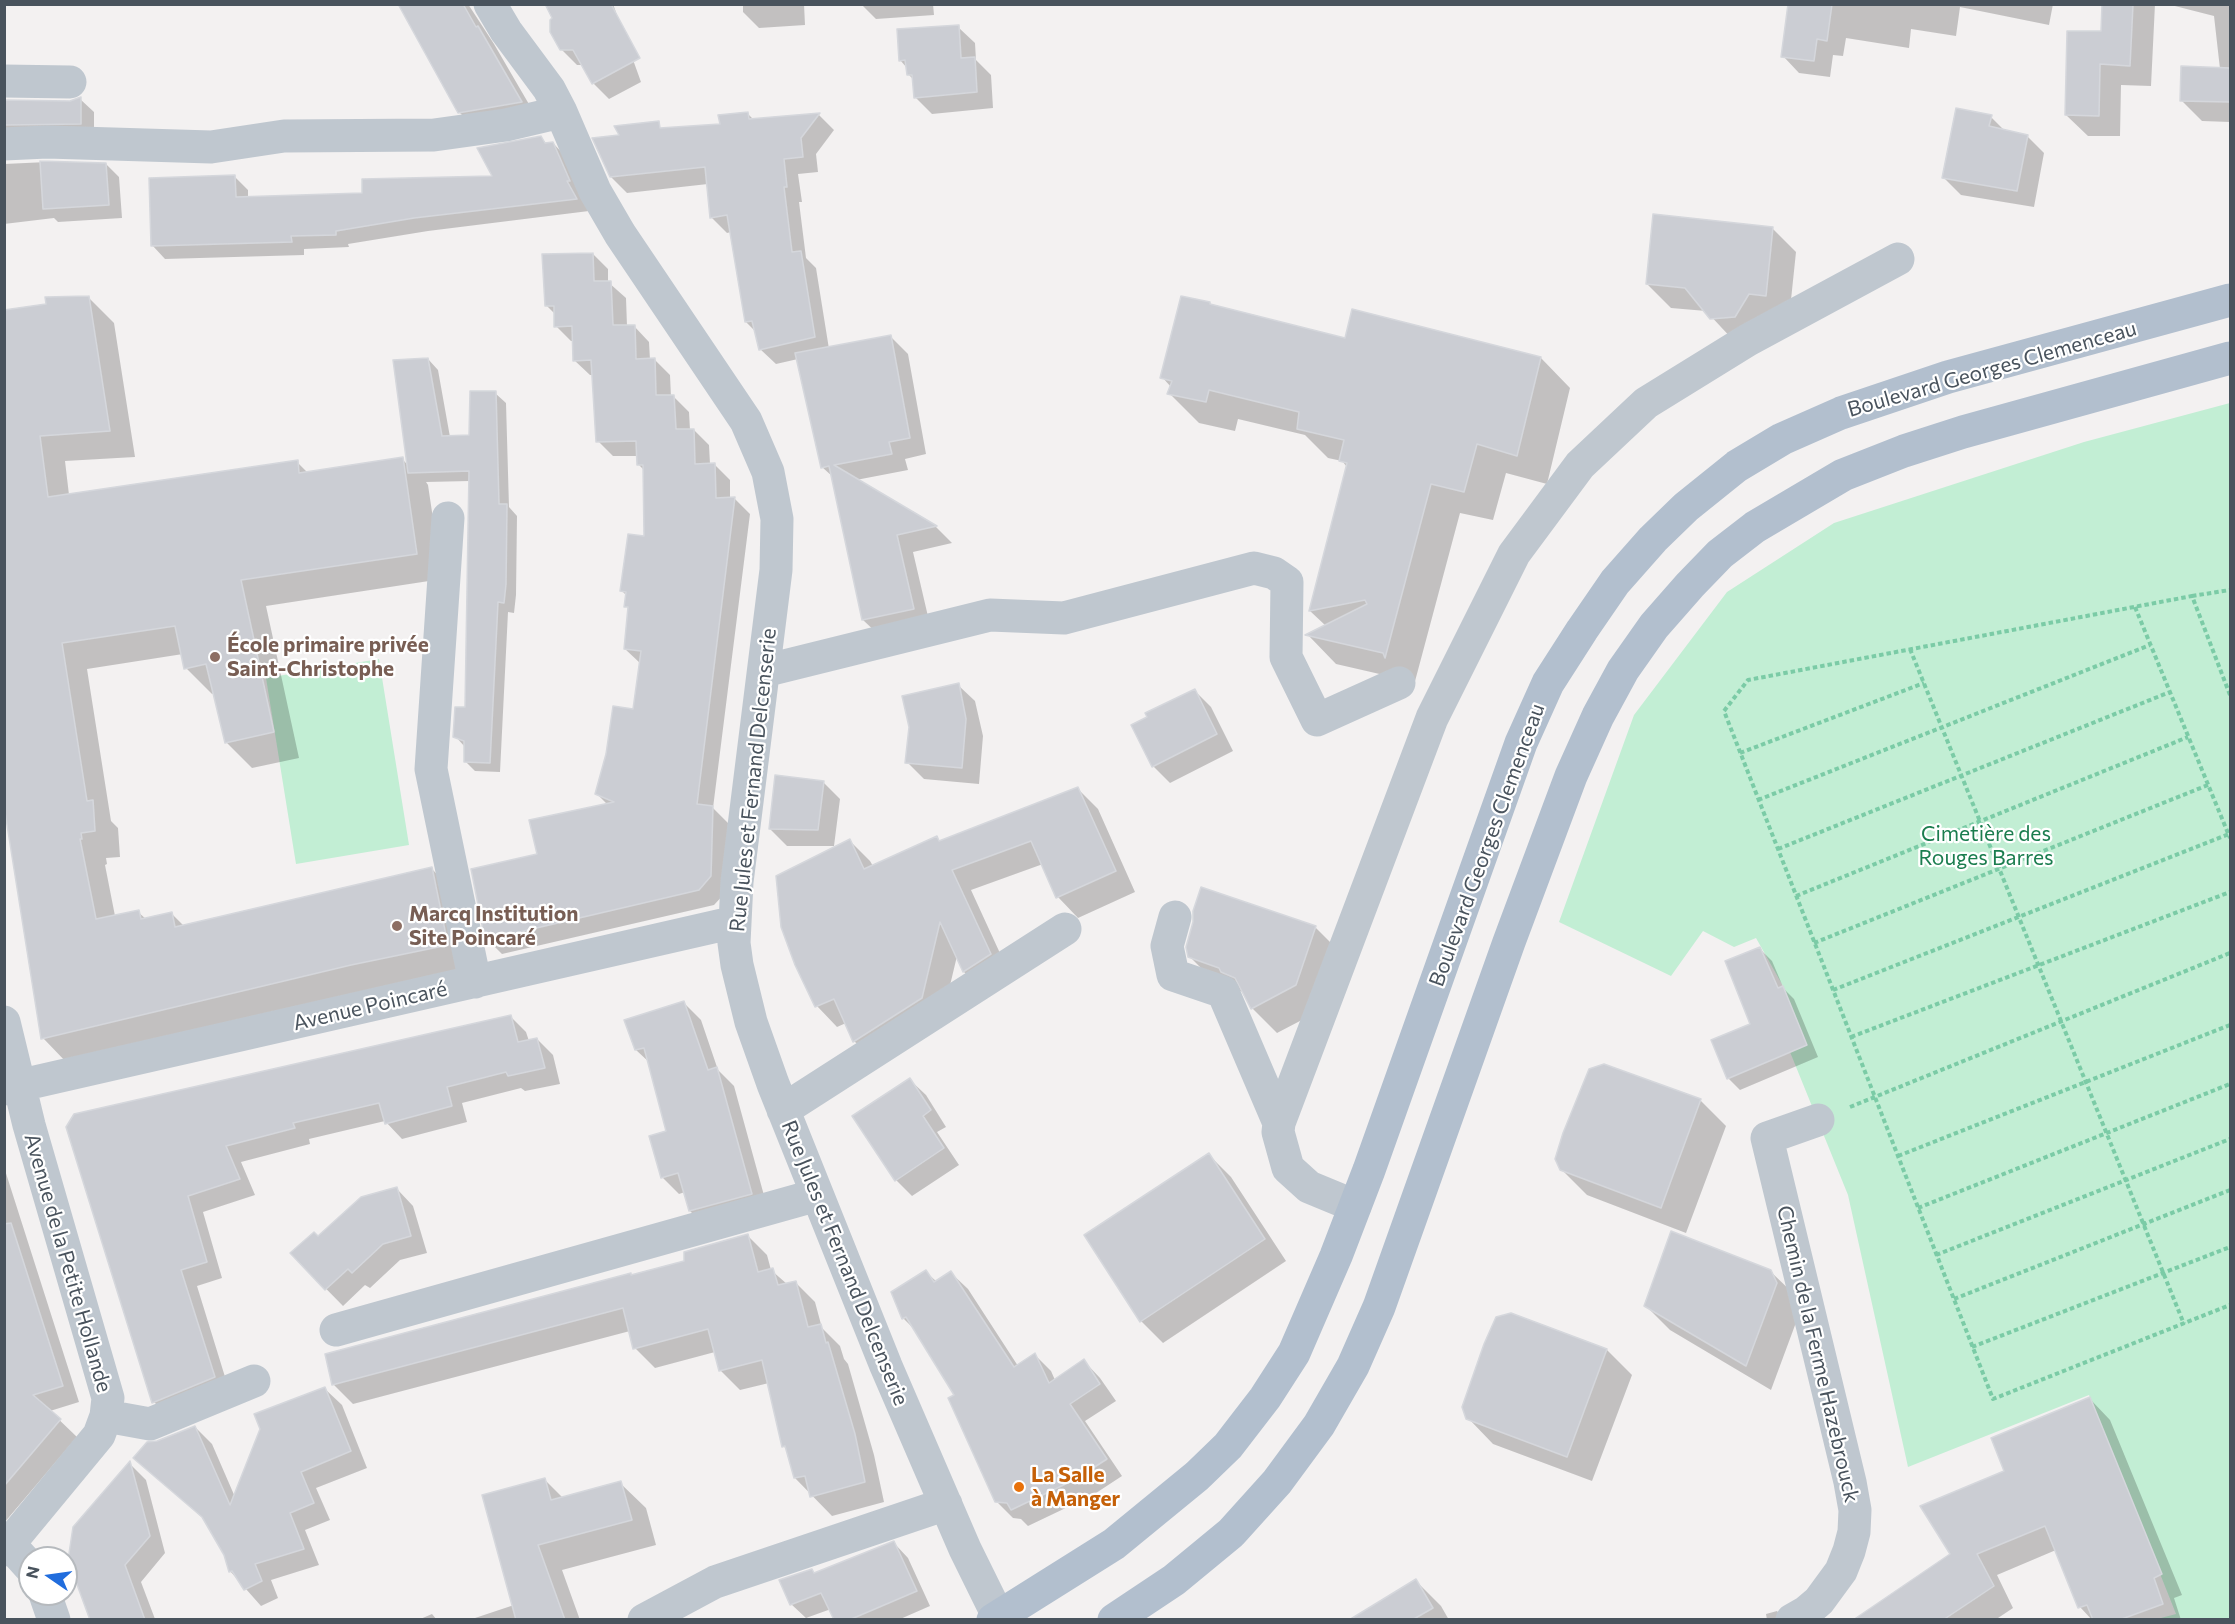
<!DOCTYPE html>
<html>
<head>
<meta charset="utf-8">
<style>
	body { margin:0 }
	#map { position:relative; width:2235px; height:1624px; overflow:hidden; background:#f3f1f1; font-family:Commissioner,sans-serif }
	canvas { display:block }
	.frame { position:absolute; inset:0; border:6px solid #49535d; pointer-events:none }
	.north { position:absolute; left:18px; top:1546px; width:60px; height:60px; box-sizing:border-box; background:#fff; border:2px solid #b6babe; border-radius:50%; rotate:283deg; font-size:16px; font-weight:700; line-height:24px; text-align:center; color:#49535d }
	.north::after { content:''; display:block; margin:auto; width:21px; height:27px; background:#216ddd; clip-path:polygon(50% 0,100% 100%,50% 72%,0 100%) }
</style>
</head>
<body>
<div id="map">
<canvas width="2235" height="1624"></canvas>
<div class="frame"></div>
<div class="north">N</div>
</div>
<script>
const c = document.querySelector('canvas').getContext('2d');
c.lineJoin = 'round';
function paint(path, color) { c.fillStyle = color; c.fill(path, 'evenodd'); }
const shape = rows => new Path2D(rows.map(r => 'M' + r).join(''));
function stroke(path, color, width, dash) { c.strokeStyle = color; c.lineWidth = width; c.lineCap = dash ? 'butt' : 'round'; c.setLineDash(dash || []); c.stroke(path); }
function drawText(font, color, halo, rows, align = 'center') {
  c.font = font + ' Commissioner,sans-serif'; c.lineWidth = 4.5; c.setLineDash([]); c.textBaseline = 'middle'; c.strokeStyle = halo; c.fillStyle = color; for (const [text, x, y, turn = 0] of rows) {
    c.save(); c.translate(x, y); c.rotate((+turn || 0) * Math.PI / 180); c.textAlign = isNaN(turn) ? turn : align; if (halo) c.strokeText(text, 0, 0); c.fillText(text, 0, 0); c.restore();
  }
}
paint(shape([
	[2230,403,2230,1619,2157,1619,2176,1614,2089,1395,1908,1467,1848,1195,1790,1052,1807,1045,1783,986,1756,938,1734,947,1703,931,1671,976,1559,922,1634,715,1727,592,1834,523,2084,442],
	[379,659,409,845,296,864,266,678]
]), '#c2eed4');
paint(shape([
	[399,4,468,4,494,44,537,118,476,129,459,112],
	[550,4,613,4,641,82,609,99,593,83,583,65,577,65,561,49],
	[743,4,804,4,805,25,759,28,743,12],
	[861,4,933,4,934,15,876,19],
	[1790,4,2053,4,2049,25,1960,7,1956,36,1911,29,1909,48,1846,38,1843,56,1833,55,1830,77,1799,73,1783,56],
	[2103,4,2155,4,2151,86,2121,85,2120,136,2088,136,2066,115,2103,32],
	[2167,4,2230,4,2230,122,2202,121,2181,100,2220,69,2214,16],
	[958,27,975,43,976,60,991,75,993,108,932,114,915,97,914,80,908,74,907,68,900,60],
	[80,99,94,112,94,137,4,144,4,101,70,102],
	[748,114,754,120,819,115,834,130,816,154,818,172,798,174,802,202,799,202,806,258,816,268,829,349,891,337,908,354,926,454,905,459,908,470,856,480,936,527,952,543,913,552,930,625,880,636,863,620,833,477,822,467,798,359,776,364,760,349,756,332,746,322,731,232,727,233,711,217,708,184,627,193,611,177,595,139,721,125],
	[1991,117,2006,132,2027,136,2044,153,2034,207,1961,195,1944,178],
	[541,138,547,144,553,143,566,157,589,211,428,231,348,244,349,247,304,249,304,255,165,259,152,245,234,176,248,190,248,199,364,195,494,177],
	[47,162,106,164,119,177,122,218,58,222,54,218,4,224,4,164],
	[1772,228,1796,252,1789,319,1735,342,1706,311,1671,308,1647,284],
	[593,254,608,269,608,282,626,298,627,326,634,326,649,342,650,360,655,360,670,375,671,397,674,397,689,412,690,430,694,430,709,445,710,464,714,464,730,480,730,499,735,499,750,514,713,808,728,823,726,892,714,905,502,954,487,939,539,855,608,805,597,794,634,710,641,664,625,649,630,610,626,606,627,596,622,591,645,537,645,471,639,465,638,456,613,456,598,441,594,375,590,375,574,360,574,341,571,341,556,326,556,315,546,305],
	[88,297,114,323,135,457,65,461,69,495,297,462,308,473,402,459,409,466,428,359,438,370,450,437,471,437,495,393,506,403,509,507,517,516,516,595,514,613,508,612,500,772,475,771,465,761,465,747,455,736,466,708,470,481,426,482,428,485,442,579,266,606,299,758,252,768,226,742,215,693,212,694,186,668,183,654,87,669,111,821,118,828,120,857,106,858,107,864,105,865,115,916,138,912,146,919,171,913,184,926,432,869,457,895,473,971,68,1064,43,1038,4,311],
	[1210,303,1213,307,1346,340,1541,358,1570,388,1547,484,1506,473,1493,520,1460,513,1414,685,1410,681,1336,664,1308,635,1326,626,1310,611,1347,467,1342,461,1328,458,1305,435,1238,419,1235,431,1199,423,1169,393,1171,387,1162,377],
	[958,685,975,701,983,736,979,784,924,779,907,762],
	[1195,691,1211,707,1233,751,1170,783,1153,766],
	[823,782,840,799,834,846,787,846,770,829],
	[1078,789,1098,809,1135,892,1078,918,1058,897,1043,864,971,890,1010,975,984,992,964,972,957,956,942,1019,875,1061,854,1041,846,1023,837,1027,817,1006,850,841,870,861,873,866,936,838,941,842],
	[1315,927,1341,953,1321,1010,1277,1033,1252,1008,1243,992,1215,982,1190,957],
	[1760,949,1772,961,1784,989,1794,999,1818,1057,1740,1090,1728,1078,1752,1025],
	[684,1003,701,1020,718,1070,734,1086,768,1210,707,1228,690,1211,685,1192,679,1194,662,1177,668,1132,650,1063,636,1050],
	[510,1016,526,1032,529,1041,537,1039,553,1055,560,1084,525,1091,521,1088,462,1103,467,1122,402,1139,385,1121,309,1139,310,1144,241,1162,255,1195,203,1212,222,1278,197,1286,230,1393,170,1418,154,1402,68,1127],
	[1604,1066,1701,1101,1726,1126,1686,1233,1587,1195,1561,1169],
	[910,1080,926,1095,946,1127,937,1132,959,1165,912,1196,896,1180],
	[1209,1155,1231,1177,1286,1261,1163,1343,1141,1321],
	[4,1167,79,1402,50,1411,77,1437,4,1523],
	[397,1189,413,1206,427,1253,400,1260,370,1288,365,1285,343,1306,292,1254],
	[748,1236,767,1255,771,1270,787,1284,795,1282,815,1302,822,1328,840,1346,844,1359,848,1364,874,1455,884,1502,832,1516,795,1478,788,1450,783,1446,769,1383,740,1390,720,1370,715,1352,655,1368,635,1348,630,1331,353,1404,333,1384,632,1276,686,1263],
	[1770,1271,1796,1296,1801,1309,1771,1390,1670,1330,1645,1305],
	[926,1272,937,1282,951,1273,968,1289,1018,1366,1035,1355,1051,1371,1055,1380,1084,1361,1100,1378,1116,1401,1085,1421,1122,1476,1093,1495,1028,1526,1021,1519,1013,1518,996,1501,957,1396,917,1332,904,1319,893,1293],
	[1511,1314,1607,1350,1632,1375,1592,1481,1493,1444,1468,1418],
	[325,1389,342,1405,367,1468,316,1488,330,1520,305,1530,319,1565,271,1580,278,1598,261,1606,230,1571,225,1555,206,1521,135,1458,158,1443,195,1427,212,1444,235,1497],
	[2090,1399,2110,1420,2182,1595,2174,1598,2181,1620,2092,1620,2080,1607,2056,1550,1997,1575,2013,1608,1995,1620,1856,1620,1952,1554,2006,1472],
	[130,1464,146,1480,165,1553,141,1582,155,1619,159,1618,161,1620,92,1620],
	[545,1480,563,1498,620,1483,646,1508,656,1545,562,1570,580,1620,469,1620,514,1605],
	[894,1543,908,1558,930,1606,898,1620,836,1620,831,1609,806,1618,791,1604,815,1574],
	[1416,1581,1441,1606,1449,1620,1371,1620],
	[1777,1611,1785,1620,1767,1620,1766,1614],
	[432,1614,437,1620,418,1620]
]), '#0003');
const building = shape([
	[398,4,463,4,476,27,478,26,522,102,458,113,398,4],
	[545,4,611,4,640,58,592,84,573,50,560,50,550,32,550,20,552,18,545,4],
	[1788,4,1832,4,1827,41,1817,39,1814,61,1781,57,1788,4],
	[2102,4,2133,4,2130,66,2100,64,2099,116,2065,115,2067,31,2101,31,2102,4],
	[959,25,961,58,975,57,977,92,914,98,912,75,907,75,905,60,899,61,897,29,959,25],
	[2181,66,2230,68,2230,102,2180,101,2181,66],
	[81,97,81,124,4,125,4,100,70,101,81,97],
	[1956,108,1992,115,1989,126,2028,135,2017,191,1942,178,1956,108],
	[748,112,749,119,820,113,801,138,803,157,784,159,787,187,784,187,792,252,801,251,815,337,759,350,752,321,745,322,727,215,710,218,705,167,610,177,592,138,619,135,614,126,659,121,660,128,720,124,718,115,748,112],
	[541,136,545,143,553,142,570,181,567,181,577,199,414,218,336,231,336,235,291,236,292,242,151,246,149,178,235,175,236,197,362,193,362,179,492,176,477,148,541,136],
	[40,161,106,163,109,205,43,209,40,161],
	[1653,214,1773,227,1766,296,1749,294,1735,317,1710,319,1685,288,1646,284,1653,214],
	[593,253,594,281,611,281,613,325,635,325,636,359,655,358,656,395,674,395,676,429,694,429,695,464,715,463,716,498,735,497,697,804,713,806,711,876,699,890,485,940,471,869,537,854,529,820,614,802,595,794,606,754,613,706,633,709,641,651,624,649,628,607,624,607,626,592,620,591,628,534,644,536,643,465,637,465,636,441,596,442,591,360,573,361,572,326,554,327,554,306,545,306,542,254,593,253],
	[89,296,110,431,40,436,48,497,298,460,299,473,403,457,417,554,241,580,274,732,225,743,206,664,184,669,175,626,62,643,87,801,93,800,95,831,81,833,82,839,80,839,96,919,139,910,141,919,172,912,175,927,432,867,448,945,351,965,41,1039,4,806,4,310,46,304,45,297,89,296],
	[1181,296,1210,302,1210,304,1345,338,1352,309,1541,357,1517,456,1477,444,1464,492,1431,484,1385,658,1383,653,1305,635,1367,604,1365,600,1309,611,1347,463,1339,461,1344,440,1297,429,1299,412,1209,390,1206,402,1167,394,1172,381,1160,378,1181,296],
	[891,335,910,438,889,442,892,454,834,465,937,526,897,535,914,609,862,620,829,466,821,468,795,353,891,335],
	[428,358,442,436,469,435,470,391,496,391,499,504,507,504,506,584,504,603,498,602,490,763,464,762,464,741,453,737,455,707,465,707,469,471,408,473,393,360,428,358],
	[959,683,966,719,962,768,905,763,909,727,902,696,959,683],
	[1195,689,1217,734,1152,767,1131,725,1147,717,1145,713,1195,689],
	[775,775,824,781,818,830,769,829,775,775],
	[1078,787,1116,871,1056,898,1031,841,952,870,991,954,963,972,940,922,922,998,853,1042,834,999,815,1007,795,965,781,927,776,876,850,839,864,869,937,836,939,841,1078,787],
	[1201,887,1316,926,1296,985,1251,1009,1235,978,1221,972,1219,968,1188,957,1186,947,1193,922,1193,911,1201,887],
	[1760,947,1778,988,1783,986,1807,1045,1727,1079,1711,1040,1750,1024,1725,961,1760,947],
	[684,1001,708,1070,717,1067,752,1194,689,1211,678,1173,661,1178,649,1136,666,1131,644,1048,635,1050,624,1020,684,1001],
	[511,1015,518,1042,537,1038,545,1068,508,1076,506,1072,447,1087,452,1106,385,1124,379,1103,293,1123,295,1128,226,1146,240,1179,188,1196,207,1262,181,1270,215,1377,152,1403,66,1127,74,1114,511,1015],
	[1604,1064,1701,1099,1661,1208,1560,1170,1555,1159,1563,1133,1589,1069,1604,1064],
	[910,1078,931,1110,923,1116,944,1148,895,1181,852,1116,910,1078],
	[1209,1153,1265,1239,1140,1322,1084,1235,1209,1153],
	[397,1187,411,1236,383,1244,352,1273,348,1269,325,1290,290,1253,314,1232,318,1236,361,1197,397,1187],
	[11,1223,63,1386,33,1395,61,1419,4,1486,4,1224,11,1223],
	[1671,1231,1771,1270,1777,1283,1746,1366,1644,1306,1671,1231],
	[748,1234,758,1272,773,1268,778,1285,796,1281,808,1327,821,1324,826,1343,828,1342,855,1434,865,1482,810,1497,805,1476,794,1478,785,1446,782,1447,762,1360,719,1371,708,1329,633,1349,623,1308,332,1385,325,1354,631,1273,631,1275,684,1261,684,1252,748,1234],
	[926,1270,934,1282,951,1271,1014,1367,1035,1353,1049,1383,1084,1359,1100,1384,1070,1404,1107,1459,1076,1479,1011,1510,1007,1503,995,1502,948,1398,954,1395,906,1317,902,1319,891,1292,926,1270],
	[1511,1313,1607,1349,1567,1457,1466,1419,1462,1407,1484,1344,1496,1317,1511,1313],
	[325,1387,351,1451,301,1472,314,1503,290,1513,304,1549,255,1564,262,1581,244,1590,232,1571,229,1572,224,1555,202,1517,133,1458,147,1442,157,1441,195,1426,230,1505,260,1429,254,1414,325,1387],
	[2090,1397,2162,1574,2154,1578,2163,1604,2119,1620,2093,1620,2087,1605,2078,1608,2045,1526,1977,1554,1994,1586,1943,1620,1853,1620,1950,1554,1920,1506,2004,1471,1991,1438,2090,1397],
	[130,1461,150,1536,125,1565,145,1620,90,1620,68,1560,73,1527,130,1461],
	[545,1478,551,1500,621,1481,632,1520,538,1545,565,1620,516,1620,482,1495,545,1478],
	[894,1541,917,1591,849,1620,834,1620,821,1593,790,1605,779,1580,812,1569,814,1573,894,1541],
	[1416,1579,1433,1608,1412,1620,1349,1620,1416,1579]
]);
paint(building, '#cbcdd3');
stroke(building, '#d5d7dc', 1.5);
stroke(shape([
	[2192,596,2230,590],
	[2135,607,2230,838],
	[1910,649,2184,1324],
	[2230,695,2192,596,1748,680,1724,711,1993,1399,2230,1305],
	[1740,753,1924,683],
	[1758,800,2150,645],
	[1778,849,2170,692],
	[1796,896,2188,737],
	[1814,943,2208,785],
	[1833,990,2229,834],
	[1851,1037,2230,892],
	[1850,1107,2230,953],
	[1898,1156,2230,1025],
	[1918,1208,2230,1084],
	[1936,1255,2230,1139],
	[1954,1299,2230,1190],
	[1972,1347,2230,1247]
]), '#7bcba6', 4, [4.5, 3]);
stroke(shape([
	[490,4,506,31,549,89,561,112,595,191,620,234,746,421,768,472,777,519,776,570,737,882,734,943,737,965,751,1022,773,1084,886,1366,965,1549,1000,1620],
	[4,81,70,82],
	[4,144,47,142,211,147,284,136,434,135,506,125,561,112],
	[448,518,431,769,475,982],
	[764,671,990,615,1064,618,1254,568,1274,573,1287,582,1286,657,1317,720,1399,683],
	[1175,917,1167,946,1173,975,1223,992,1279,1123],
	[4,1022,29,1125,108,1398,106,1416,99,1435,4,1550],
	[4,1089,735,922],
	[783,1110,1065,929],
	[1355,1206,1309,1187,1288,1168,1278,1132,1279,1123,1432,718,1514,554,1580,465,1646,403,1748,340,1898,259],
	[336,1330,817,1195],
	[106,1416,150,1424,254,1381],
	[9,1544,30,1567],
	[45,1594,54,1620],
	[644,1620,715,1582,946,1504],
	[1792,1620,1806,1612,1819,1601,1841,1571,1849,1551,1854,1532,1855,1510,1850,1482,1767,1138,1818,1120]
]), '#bfc7cf', 33);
stroke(shape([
	[993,1620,1114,1544,1197,1476,1228,1446,1265,1398,1294,1353,1336,1256,1369,1170,1521,743,1548,683,1582,630,1615,582,1653,539,1686,507,1737,466,1782,439,1841,413,1948,377,2230,300],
	[1114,1620,1174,1580,1231,1533,1277,1482,1319,1425,1353,1366,1379,1307,1509,942,1571,776,1598,716,1623,670,1654,626,1690,585,1720,554,1755,527,1843,475,1904,451,1963,432,2230,358]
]), '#b2bfce', 33);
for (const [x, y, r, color] of [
	[215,657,6,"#8d6e63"],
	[397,926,6,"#8d6e63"],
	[1019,1487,6,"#e8710a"]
]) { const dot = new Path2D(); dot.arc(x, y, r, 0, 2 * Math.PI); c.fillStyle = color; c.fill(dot); stroke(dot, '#fff', 2); }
drawText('21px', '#49535d', '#fff', [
	["Boulevard Georges Clemenceau",1992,369,-16],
	["Rue Jules et Fernand Delcenserie",753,780,-84],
	["Boulevard Georges Clemenceau",1487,845,-70],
	["Avenue Poincaré",370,1006,-13],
	["Avenue de la Petite Hollande",68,1263,74],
	["Rue Jules et Fernand Delcenserie",845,1263,68],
	["Chemin de la Ferme Hazebrouck",1818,1354,77]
]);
drawText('bold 21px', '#785e54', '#fff', [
	["École primaire privée",227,645],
	["Saint-Christophe",227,669],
	["Marcq Institution",409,914],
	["Site Poincaré",409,938]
], 'left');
drawText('21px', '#1b7d4f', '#fff', [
	["Cimetière des",1986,834],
	["Rouges Barres",1986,858]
]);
drawText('bold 21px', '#c56008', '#fff', [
	["La Salle",1031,1475],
	["à Manger",1031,1499]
], 'left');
</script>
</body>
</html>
